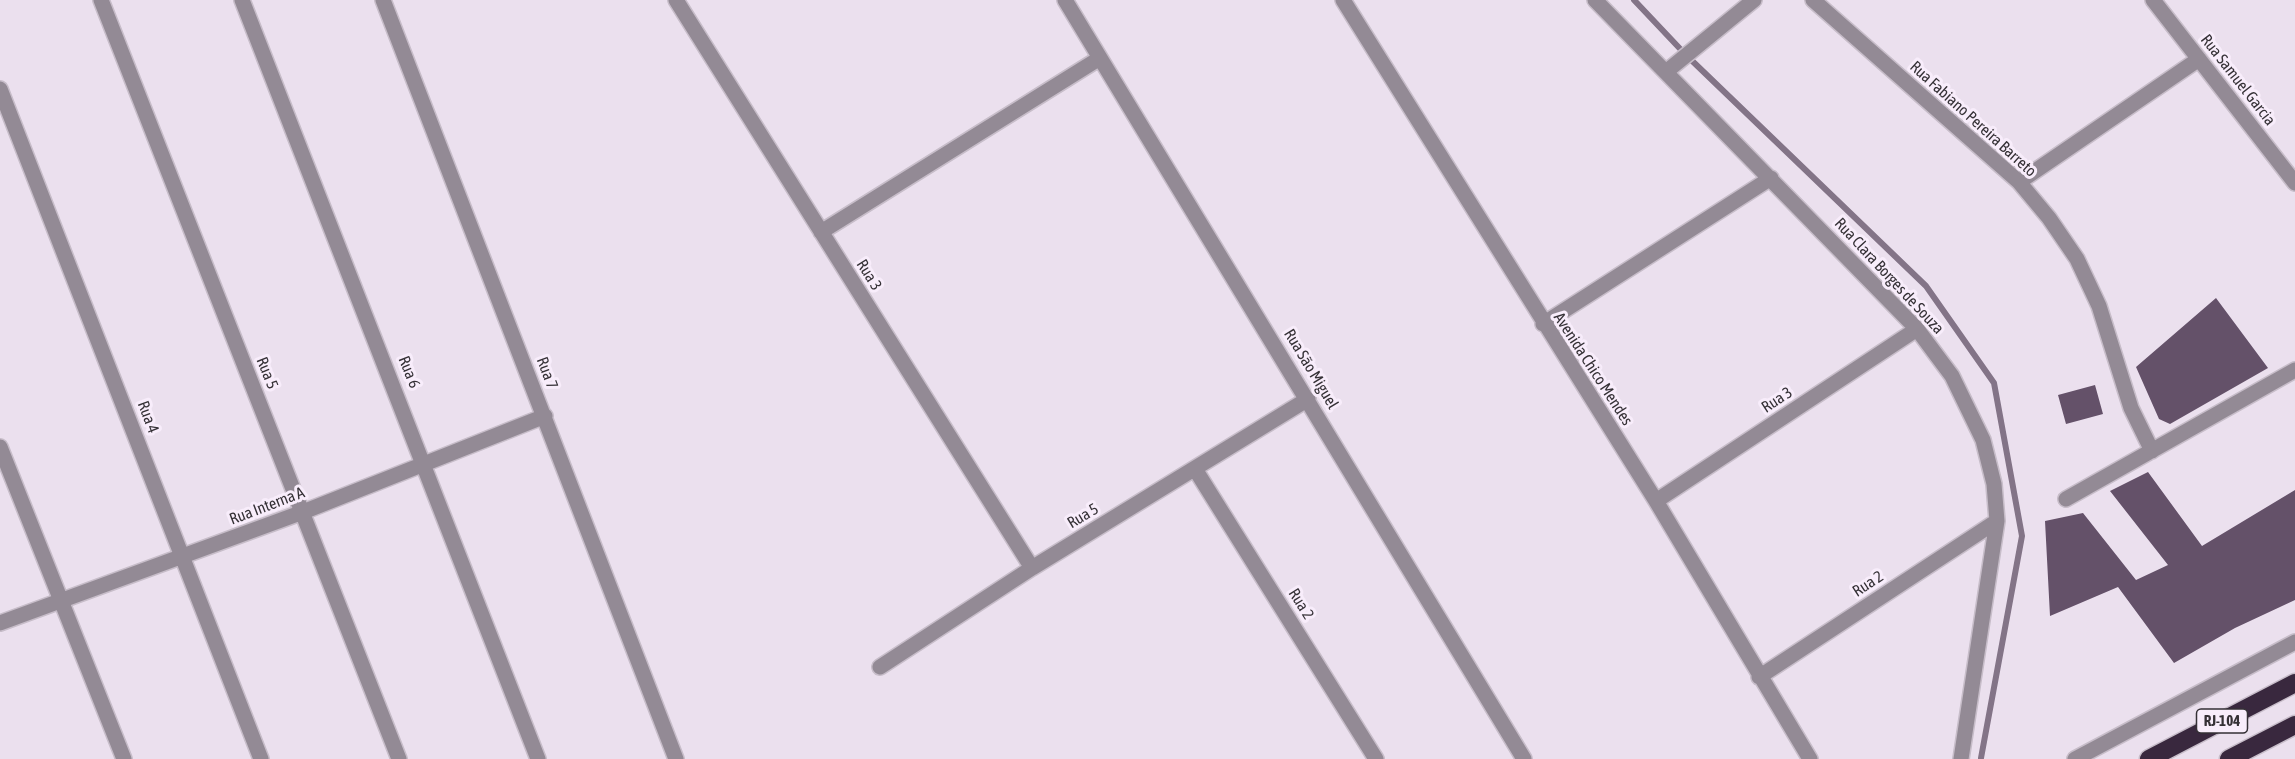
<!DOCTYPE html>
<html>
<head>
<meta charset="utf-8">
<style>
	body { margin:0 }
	canvas { display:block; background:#ebe0ee }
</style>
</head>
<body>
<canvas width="2295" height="759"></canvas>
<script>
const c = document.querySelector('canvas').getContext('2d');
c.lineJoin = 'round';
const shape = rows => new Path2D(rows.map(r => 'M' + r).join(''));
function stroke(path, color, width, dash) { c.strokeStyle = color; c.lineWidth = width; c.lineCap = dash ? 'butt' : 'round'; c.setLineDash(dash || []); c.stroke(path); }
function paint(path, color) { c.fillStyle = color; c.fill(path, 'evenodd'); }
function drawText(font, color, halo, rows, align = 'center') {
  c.font = font + ' "Asap Condensed",sans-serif'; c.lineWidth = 6; c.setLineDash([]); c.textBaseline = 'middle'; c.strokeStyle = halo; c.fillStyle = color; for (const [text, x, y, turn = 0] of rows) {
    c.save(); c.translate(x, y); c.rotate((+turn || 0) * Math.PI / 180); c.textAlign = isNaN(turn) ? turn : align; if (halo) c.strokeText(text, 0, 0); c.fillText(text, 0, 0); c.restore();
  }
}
stroke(shape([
	[1634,0,1685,54,1926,286,1994,383,2022,536,1981,758]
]), '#837487', 6);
paint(shape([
	[2216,298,2268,368,2170,424,2159,419,2136,367],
	[2095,385,2103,414,2066,424,2058,395],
	[2148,472,2202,546,2295,490,2295,600,2235,628,2174,663,2118,587,2050,616,2045,521,2083,513,2136,580,2168,565,2110,491]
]), '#645169');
const minor = shape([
	[101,0,399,759],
	[242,0,538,759],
	[383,0,676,759],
	[676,0,1032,568],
	[1065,0,1524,759],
	[1343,0,1656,501,1810,759],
	[1595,0,1917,329,1952,376,1983,440,1994,484,1997,521,1961,759],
	[1813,0,2019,182,2049,218,2077,259,2099,306,2131,408,2152,451],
	[2153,0,2295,183],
	[1667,71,1754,0],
	[0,89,261,759],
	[2019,182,2199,59],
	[821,232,1100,58],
	[1543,324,1771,178],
	[0,447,124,759],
	[1195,469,1376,759],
	[2066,499,2295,370],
	[1656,501,1917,329],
	[0,623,303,512,545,416],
	[880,667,1032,568,1308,399],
	[1759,677,1997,521],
	[2075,759,2295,642]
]);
const highway = shape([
	[2149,759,2295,683],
	[2229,759,2295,725]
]);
stroke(minor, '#c7bdc9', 18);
stroke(highway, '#c7bdc9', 21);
stroke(minor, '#938a95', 15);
stroke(highway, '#39283e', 18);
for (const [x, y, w] of [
	[2222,721,51]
]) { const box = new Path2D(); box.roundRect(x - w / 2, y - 12, w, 24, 4.5); c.fillStyle = '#f8edfb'; c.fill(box); stroke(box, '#353136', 1.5); }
drawText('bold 15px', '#353136', null, [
	["RJ-104",2222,721]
]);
drawText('16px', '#353136', '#f8edfb', [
	["Rua Samuel Garcia",2238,80,52],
	["Rua Fabiano Pereira Barreto",1973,119,42],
	["Rua 3",869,275,58],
	["Rua Clara Borges de Souza",1889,276,47],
	["Rua São Miguel",1311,369,59],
	["Avenida Chico Mendes",1593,369,57],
	["Rua 6",409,372,68],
	["Rua 5",267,373,68],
	["Rua 7",547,373,69],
	["Rua 3",1777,400,-33],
	["Rua 4",148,417,69],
	["Rua Interna A",267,506,-21],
	["Rua 5",1083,516,-31],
	["Rua 2",1868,584,-33],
	["Rua 2",1301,604,58]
]);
</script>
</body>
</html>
